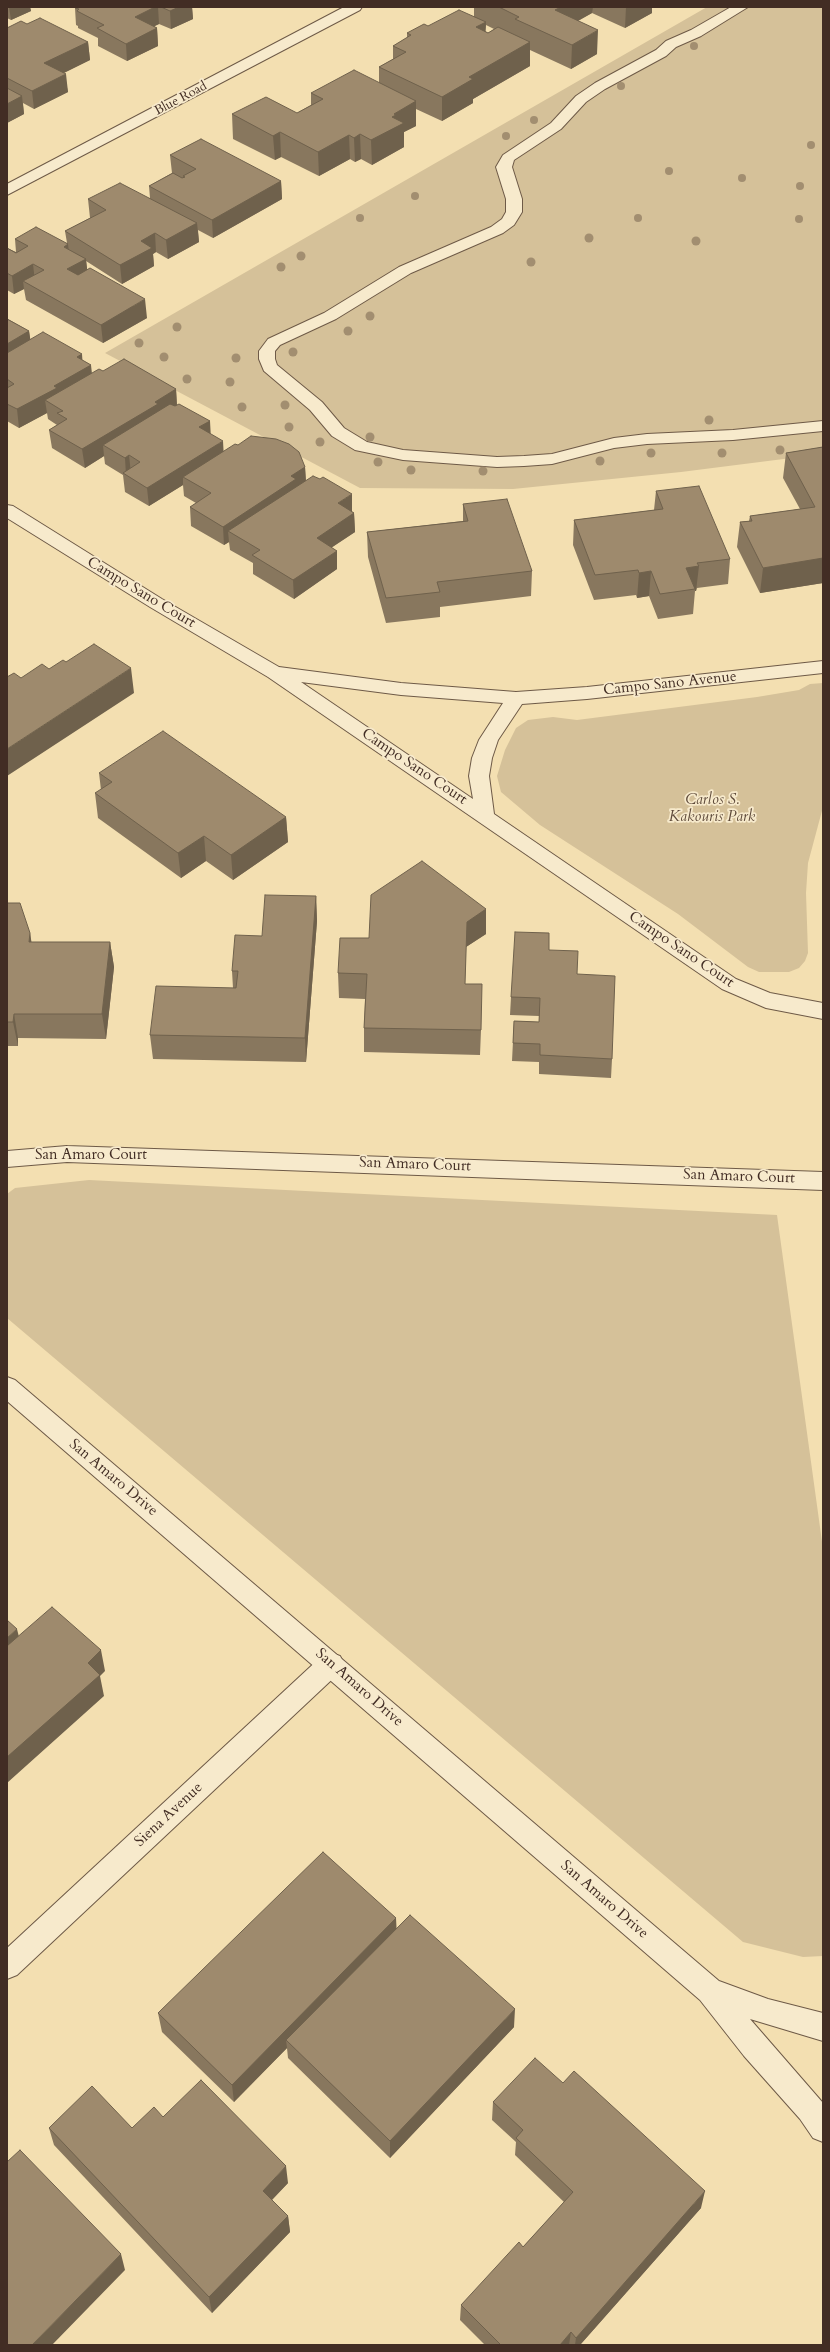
<!DOCTYPE html>
<html>
<head>
<meta charset="utf-8">
<style>
	body { margin:0 }
	#map { position:relative; width:830px; height:2352px; overflow:hidden; background:#f3dfb1; font-family:Cardo,serif }
	canvas { display:block }
	.frame { position:absolute; inset:0; border:8px solid #422d24; pointer-events:none }
</style>
</head>
<body>
<div id="map">
<canvas width="830" height="2352"></canvas>
<div class="frame"></div>
</div>
<script>
const c = document.querySelector('canvas').getContext('2d');
c.lineJoin = 'round';
function paint(path, color) { c.fillStyle = color; c.fill(path, 'evenodd'); }
const shape = rows => new Path2D(rows.map(r => 'M' + r).join(''));
function stroke(path, color, width, dash) { c.strokeStyle = color; c.lineWidth = width; c.lineCap = dash ? 'butt' : 'round'; c.setLineDash(dash || []); c.stroke(path); }
function drawText(font, color, halo, rows, align = 'center') {
  c.font = font + ' Cardo,serif'; c.lineWidth = 3.5; c.setLineDash([]); c.textBaseline = 'middle'; c.strokeStyle = halo; c.fillStyle = color; for (const [text, x, y, turn = 0] of rows) {
    c.save(); c.translate(x, y); c.rotate((+turn || 0) * Math.PI / 180); c.textAlign = isNaN(turn) ? turn : align; if (halo) c.strokeText(text, 0, 0); c.fillText(text, 0, 0); c.restore();
  }
}
paint(shape([
	[707,7,823,7,823,454,681,472,513,489,360,488,105,353],
	[810,684,823,683,823,807,808,863,806,893,808,953,805,961,799,968,789,972,759,972,748,967,678,914,540,825,501,792,497,776,505,750,516,728,528,720,553,717,577,720,757,697,799,690],
	[89,1180,777,1215,823,1549,823,1956,803,1957,743,1942,7,1318,7,1194,15,1188]
]), '#d5c199');
const service = shape([
	[731,7,748,7,701,36,676,47,666,56,605,89,586,102,561,129,514,160,512,167,522,199,522,212,514,225,503,233,411,273,336,319,280,345,275,351,275,359,277,365,322,402,344,428,367,442,403,450,497,457,524,456,552,454,614,438,647,434,733,430,823,421,823,431,733,440,647,444,614,448,552,464,524,466,497,467,403,460,355,450,332,436,310,410,264,371,259,359,259,351,268,339,324,313,399,267,491,227,502,219,506,212,506,199,496,167,503,155,551,123,576,96,595,83,656,50,666,41,691,30,731,7]
]);
const minor = shape([
	[7,505,13,506,162,599,279,667,401,683,516,692,587,687,823,661,823,673,587,699,522,704,498,740,492,758,489,776,494,814,736,979,770,993,823,1003,823,1019,766,1008,722,989,268,677,150,607,7,518,7,505],
	[301,682,401,695,503,703,479,740,472,758,469,776,473,799,301,682],
	[67,1146,823,1172,823,1190,67,1162,7,1167,7,1151,67,1146],
	[331,1653,340,1656,344,1664,340,1672,17,1975,7,1979,7,1948,322,1656,331,1653]
]);
const tertiary = shape([
	[344,7,362,7,360,10,7,195,7,184,344,7],
	[7,1377,15,1380,719,1981,768,1999,823,2013,823,2041,750,2019,823,2103,823,2142,813,2138,800,2119,744,2056,700,2000,7,1401,7,1377]
]);
stroke(service, '#6e5a47', 2);
stroke(minor, '#6e5a47', 2);
stroke(tertiary, '#6e5a47', 2);
paint(service, '#f7eacc');
paint(minor, '#f7eacc');
paint(tertiary, '#f7eacc');
c.fillStyle = '#a28e70';
for (const [x, y, r] of [
	[694,46,4],
	[621,86,4],
	[534,120,4],
	[506,136,4],
	[811,145,4],
	[669,171,4],
	[742,178,4],
	[800,186,4],
	[415,196,4],
	[360,218,4],
	[638,218,4],
	[799,219,4],
	[589,238,4.5],
	[696,241,4.5],
	[301,256,4.5],
	[531,262,4.5],
	[281,267,4.5],
	[370,316,4.5],
	[177,327,4.5],
	[348,331,4.5],
	[139,343,4.5],
	[293,352,4.5],
	[164,357,4.5],
	[236,358,4.5],
	[187,379,4.5],
	[230,382,4.5],
	[285,405,4.5],
	[242,407,4.5],
	[709,420,4.5],
	[289,427,4.5],
	[370,437,4.5],
	[320,442,4.5],
	[780,450,4.5],
	[651,453,4.5],
	[722,453,4.5],
	[600,461,4.5],
	[378,462,4.5],
	[411,470,4.5],
	[483,471,4.5]
]) { c.beginPath(); c.arc(x, y, r, 0, 2 * Math.PI); c.fill(); }
paint(shape([
	[7,7,30,7,31,11,11,20,7,18],
	[76,7,192,7,193,19,171,29,159,24,154,26,157,28,158,46,127,61,98,46,98,38,78,28,78,26,76,25,75,8],
	[474,7,652,7,652,13,625,28,592,13,578,21,597,54,571,69,530,50,530,66,473,99,473,103,442,121,416,109,416,126,404,132,404,147,372,165,361,159,355,162,350,159,319,176,281,157,275,160,233,139,232,114,297,113,311,105,311,93,379,83,379,67,393,59,393,46,407,38,407,33,428,26,474,17],
	[486,25,494,29,488,33,485,31],
	[27,24,88,42,90,60,64,73,68,92,34,109,23,103,24,114,7,123,7,28],
	[170,155,281,181,282,199,213,238,198,230,199,242,168,259,156,252,153,254,154,266,122,284,86,261,87,270,147,318,103,343,26,300,24,289,14,294,7,290,7,248,16,252,15,239,67,243,65,231,90,218,88,199,150,198,149,186,172,173],
	[7,314,8,319,29,331,30,339,82,354,82,360,91,365,91,374,103,371,176,389,177,405,210,421,210,434,223,451,305,467,306,480,354,513,355,532,331,548,337,551,337,569,294,599,253,574,253,563,230,550,229,542,224,545,191,526,190,507,196,503,184,496,183,485,149,506,125,492,123,475,105,464,104,456,85,468,52,448,49,430,57,425,48,419,47,413,19,428,7,421],
	[823,447,823,583,760,593,737,547,740,522,749,521,750,516,800,509,783,478,786,453],
	[656,491,730,559,728,584,697,588,696,591,695,591,693,614,658,619,649,596,637,598,636,595,594,600,573,545,574,520,654,510],
	[463,504,532,571,531,596,440,607,440,617,386,623,368,557,367,532,463,521],
	[99,773,286,817,288,842,233,880,206,861,181,878,98,818,95,793,101,790],
	[316,896,317,921,306,1062,153,1059,150,1035,233,988,232,971,262,936],
	[7,903,30,933,31,942,110,942,114,967,106,1039,18,1038,18,1046,7,1046],
	[486,909,486,934,466,947,465,984,481,1030,480,1055,364,1052,364,1028,365,999,339,998,338,973,369,938],
	[549,950,577,974,612,1059,611,1078,539,1074,539,1062,512,1061,514,1021,539,1022,539,1016,510,1015,511,997],
	[396,1918,396,1929,514,2027,390,2158,288,2058,287,2048,234,2102,162,2032,158,2013],
	[493,2102,701,2208,580,2345,485,2345,460,2320,461,2305,523,2247,564,2202,515,2155,516,2142,492,2120],
	[163,2117,288,2183,272,2200,288,2216,290,2232,212,2313,54,2145,49,2128,132,2128]
]), '#88775e');
paint(shape([
	[9,7,30,7,31,11,11,20],
	[155,7,158,7,159,24,137,35,135,17],
	[179,7,192,7,193,19,171,29,170,11],
	[561,7,593,7,592,13,554,34,555,10],
	[626,7,652,7,652,13,625,28],
	[486,22,485,46,476,27],
	[157,28,158,46,127,61,126,44],
	[598,30,597,54,571,69,572,45],
	[88,42,90,60,47,81,44,63],
	[530,42,530,66,473,99,473,103,442,121,442,97,469,77],
	[66,74,68,92,34,109,32,91],
	[22,96,24,114,7,123,7,104],
	[416,101,416,126,404,132,404,147,372,165,371,140,392,117,394,114],
	[280,132,281,157,275,160,273,136],
	[360,134,361,159,355,162,354,138],
	[349,135,350,159,319,176,318,152],
	[281,181,282,199,213,238,212,220],
	[197,223,199,242,168,259,166,240],
	[155,233,156,252,153,254,154,266,122,284,120,265,141,241],
	[68,244,70,263,64,247],
	[86,259,88,277,69,288,67,269],
	[33,264,35,282,23,281,24,289,14,294,12,276],
	[145,299,147,318,103,343,101,325],
	[29,331,32,350,7,364,7,344],
	[82,354,83,369,91,365,93,383,45,400,47,413,19,428,17,409,54,386,77,357],
	[176,389,177,408,103,445,104,456,85,468,82,449,155,402],
	[210,421,211,439,199,427],
	[223,441,224,459,183,477,183,485,149,506,147,488],
	[129,455,131,474,126,475,125,458],
	[305,467,306,486,228,531,229,542,224,545,223,527,291,476],
	[352,494,352,513,338,503],
	[354,513,355,532,317,557,317,538],
	[337,551,337,569,294,599,293,580],
	[823,558,823,583,760,593,763,568],
	[699,566,696,591,695,591,695,589,686,568],
	[651,571,649,596,637,598,639,573],
	[131,668,134,693,7,776,7,749],
	[286,817,288,842,233,880,231,855],
	[204,836,206,861,181,878,178,853],
	[316,896,317,921,306,1062,305,1038],
	[486,909,486,934,466,947,467,922],
	[30,933,34,957,29,942],
	[110,942,114,967,106,1039,102,1014],
	[14,1014,18,1038,18,1046,13,1022],
	[17,1629,21,1645,7,1657,7,1638],
	[101,1650,105,1671,100,1676,104,1696,7,1783,7,1757,88,1663],
	[396,1918,397,1937,286,2040,287,2048,234,2102,232,2085],
	[515,2009,514,2027,390,2158,390,2141],
	[286,2166,288,2183,265,2207,263,2191],
	[705,2191,701,2208,580,2345,575,2345,576,2338],
	[288,2216,290,2232,212,2313,209,2297],
	[121,2254,125,2270,52,2345,32,2345],
	[571,2332,569,2345,560,2345]
]), '#6f614c');
const building = shape([
	[76,7,155,7,135,17,157,28,126,44,97,28,104,25,77,11,79,9,75,8,76,7],
	[161,7,179,7,170,11,161,7],
	[499,7,561,7,555,10,598,30,572,45,515,19,519,17,499,7],
	[459,10,486,22,476,27,488,33,498,27,530,42,469,77,473,79,442,97,379,67,406,52,393,46,411,35,407,33,424,24,428,26,459,10],
	[40,18,88,42,44,63,66,74,32,91,7,78,7,28,21,21,27,24,40,18],
	[354,70,416,101,394,114,396,115,392,117,404,123,371,140,360,134,354,138,349,135,318,152,280,132,273,136,232,114,266,97,297,113,323,99,311,93,354,70],
	[7,88,22,96,7,104,7,88],
	[201,139,281,181,212,220,149,186,173,173,182,178,185,177,183,176,196,169,170,155,201,139],
	[120,183,197,223,166,240,155,233,141,241,152,248,120,265,65,231,106,210,88,199,120,183],
	[36,227,68,244,64,247,86,259,67,269,78,275,90,268,145,299,101,325,23,281,44,270,33,264,12,276,7,273,7,248,16,253,28,246,15,239,36,227],
	[7,319,29,331,7,344,7,319],
	[43,332,82,354,77,357,91,365,54,386,57,388,17,409,7,404,7,388,14,384,7,379,7,353,43,332],
	[124,359,176,389,155,402,158,404,82,449,49,430,67,419,57,413,63,411,45,400,99,369,103,371,124,359],
	[170,404,175,406,179,404,210,421,199,427,223,441,147,488,123,473,140,462,129,455,125,458,103,445,170,404],
	[251,436,276,439,289,444,299,452,305,467,291,476,296,479,223,527,190,507,211,493,183,477,235,444,238,445,251,436],
	[823,447,823,558,763,568,740,522,752,521,750,516,815,507,786,453,823,447],
	[313,476,320,479,323,477,352,494,338,503,354,513,317,538,337,551,293,580,252,555,260,550,228,531,313,476],
	[699,486,730,559,697,563,699,566,686,568,695,589,660,594,651,571,639,573,638,570,595,575,574,520,663,509,656,491,699,486],
	[507,499,532,571,437,582,440,592,386,598,367,532,468,521,463,504,507,499],
	[94,644,131,668,7,749,7,677,14,673,21,678,42,664,49,669,63,660,66,662,94,644],
	[163,731,286,817,231,855,204,836,178,853,95,793,112,782,99,773,163,731],
	[422,861,486,909,467,922,465,984,482,984,481,1030,364,1028,367,974,338,973,340,938,369,938,371,895,422,861],
	[265,895,316,896,305,1038,150,1035,156,986,236,988,238,971,232,971,235,935,262,936,265,895],
	[7,903,20,903,30,933,29,942,110,942,102,1014,14,1014,13,1022,7,1022,7,903],
	[515,932,549,933,549,950,578,951,577,974,615,976,612,1059,540,1055,540,1044,513,1043,514,1021,539,1022,540,998,511,997,515,932],
	[52,1607,101,1650,88,1663,100,1675,7,1757,7,1646,52,1607],
	[7,1620,17,1629,7,1638,7,1620],
	[323,1852,396,1918,232,2085,158,2013,323,1852],
	[410,1915,515,2009,390,2141,286,2040,410,1915],
	[535,2058,563,2083,574,2071,705,2191,576,2338,571,2332,560,2345,501,2345,461,2305,519,2242,523,2247,573,2192,516,2138,523,2130,493,2102,535,2058],
	[201,2080,286,2166,263,2191,288,2216,209,2297,49,2128,92,2086,132,2128,154,2107,163,2117,201,2080],
	[20,2150,121,2254,32,2345,7,2345,7,2162,20,2150]
]);
paint(building, '#9e8a6d');
stroke(building, '#6f614c', 1);
drawText('13px', '#422d24', '#f7eacc', [
	["Blue Road",181,99,-28]
]);
drawText('15px', '#422d24', '#f7eacc', [
	["Campo Sano Court",141,593,31],
	["Campo Sano Avenue",670,684,-6],
	["Campo Sano Court",414,767,34],
	["Campo Sano Court",681,950,34],
	["San Amaro Court",91,1156],
	["San Amaro Court",415,1165,2],
	["San Amaro Court",739,1177,2],
	["San Amaro Drive",113,1478,40],
	["San Amaro Drive",359,1688,41],
	["Siena Avenue",169,1815,-43],
	["San Amaro Drive",604,1900,41]
]);
drawText('italic 15px', '#5f4b3b', '#f7eacc', [
	["Carlos S.",712,801],
	["Kakouris Park",712,818]
]);
</script>
</body>
</html>
